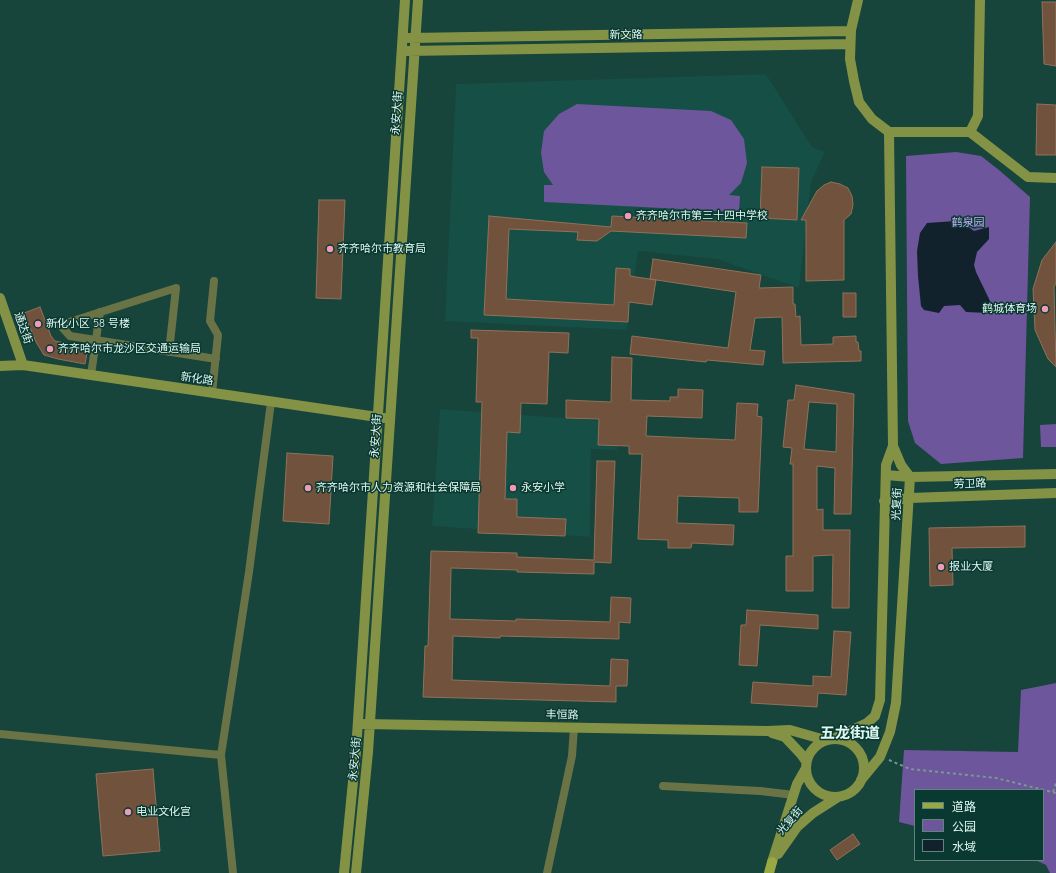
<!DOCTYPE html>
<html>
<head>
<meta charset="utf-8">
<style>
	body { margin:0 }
	#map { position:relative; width:1056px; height:873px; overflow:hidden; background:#17443b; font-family:Quicksand,"Noto Sans SC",sans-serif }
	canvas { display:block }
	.legend { position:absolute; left:914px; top:789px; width:130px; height:72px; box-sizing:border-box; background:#0a3931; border:1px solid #60857e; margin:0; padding:5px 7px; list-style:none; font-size:12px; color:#e0f8f2 }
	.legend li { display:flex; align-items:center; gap:8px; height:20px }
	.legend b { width:20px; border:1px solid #60857e }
</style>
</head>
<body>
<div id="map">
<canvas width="1056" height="873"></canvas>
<ul class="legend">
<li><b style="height:5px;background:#98a943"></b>道路</li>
<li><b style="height:11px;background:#6d569b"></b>公园</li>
<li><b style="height:11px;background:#11222c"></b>水域</li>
</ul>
</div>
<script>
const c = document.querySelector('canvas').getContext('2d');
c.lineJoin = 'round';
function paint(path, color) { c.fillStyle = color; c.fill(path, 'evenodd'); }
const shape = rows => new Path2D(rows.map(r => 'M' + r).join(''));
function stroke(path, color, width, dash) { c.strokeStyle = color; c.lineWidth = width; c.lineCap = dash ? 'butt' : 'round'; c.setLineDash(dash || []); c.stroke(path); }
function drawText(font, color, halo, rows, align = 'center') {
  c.font = font + ' Quicksand,"Noto Sans SC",sans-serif'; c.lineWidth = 3; c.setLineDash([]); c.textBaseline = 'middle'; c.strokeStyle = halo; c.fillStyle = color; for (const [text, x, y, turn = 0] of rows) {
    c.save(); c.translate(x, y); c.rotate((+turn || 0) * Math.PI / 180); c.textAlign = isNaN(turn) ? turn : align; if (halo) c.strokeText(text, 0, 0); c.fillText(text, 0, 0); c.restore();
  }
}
paint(shape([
	[766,74,812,147,825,152,811,182,799,288,717,259,638,251,627,330,445,321,456,84],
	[440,409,619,422,617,450,591,449,590,537,432,526]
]), '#154f45');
paint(shape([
	[577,104,711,111,731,120,744,139,747,163,741,183,729,195,740,196,739,212,544,202,544,185,553,185,544,172,541,153,544,131,559,114],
	[956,152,981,156,999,170,1030,197,1023,458,941,464,915,443,908,421,906,156],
	[1056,424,1056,447,1041,447,1040,425],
	[1056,683,1056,873,1050,873,1046,865,1035,860,1043,860,1043,790,915,790,915,826,899,822,904,750,1018,752,1021,690]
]), '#6d569b');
paint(shape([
	[961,216,963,223,974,231,989,227,989,239,977,252,974,265,976,272,990,301,988,313,966,312,960,305,944,306,939,313,924,310,921,306,918,276,917,251,920,233,927,223,956,221]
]), '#11222c');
const building = shape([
	[1042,2,1056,2,1056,66,1044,64,1042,2],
	[1037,104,1056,105,1056,155,1036,155,1037,104],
	[762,167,799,168,797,220,760,218,762,167],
	[831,182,840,184,848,188,852,196,853,205,851,214,844,220,844,280,806,281,806,220,801,220,817,191,824,185,831,182],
	[319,200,345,200,341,299,316,298,319,200],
	[489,216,611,227,612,216,747,223,746,238,611,231,597,241,577,240,578,232,509,229,506,299,614,305,616,268,630,269,630,276,656,280,652,305,629,302,628,322,484,315,489,216],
	[1056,242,1056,283,1054,287,1056,367,1048,359,1035,330,1033,289,1042,260,1056,242],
	[653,259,761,275,759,288,793,287,793,304,795,304,796,317,800,316,801,345,833,344,833,337,856,336,856,342,858,342,859,351,861,351,861,361,783,363,782,317,755,318,750,350,765,351,763,365,707,360,706,362,630,354,632,336,728,348,736,292,650,279,653,259],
	[843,293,856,293,856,317,843,317,843,293],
	[40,307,51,336,55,341,88,348,85,364,58,359,44,355,36,342,24,313,40,307],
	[471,330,569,333,568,353,549,352,547,404,521,403,520,433,507,432,505,499,517,499,517,517,566,519,565,536,478,533,482,402,476,402,478,338,471,338,471,330],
	[612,357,632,358,631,400,670,401,670,397,678,397,678,389,703,390,702,418,647,416,646,436,735,440,737,403,758,404,757,416,762,417,758,512,739,512,739,498,678,496,677,523,734,525,733,545,692,543,691,548,668,548,668,540,638,539,642,454,629,454,629,446,598,445,599,419,566,418,566,400,611,402,612,357],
	[796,385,854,394,851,514,834,514,835,468,817,466,817,510,823,509,823,530,850,530,849,608,832,608,833,555,813,556,813,591,786,591,786,556,793,556,793,464,790,464,792,448,783,447,788,400,794,400,796,385],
	[809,402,837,404,836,452,804,449,809,402],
	[287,453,333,456,329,524,283,521,287,453],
	[597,461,615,461,611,563,594,562,594,574,517,572,517,570,451,568,450,619,516,621,516,619,610,622,611,597,631,598,630,623,619,622,619,639,500,636,500,638,453,636,452,680,610,686,611,659,628,660,627,686,616,686,616,702,423,697,425,646,428,646,431,551,517,553,517,557,594,560,597,461],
	[1025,526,1025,547,952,548,953,585,930,586,929,528,1025,526],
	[747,610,818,615,818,629,760,625,757,666,739,665,741,625,746,625,747,610],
	[834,631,851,632,846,695,818,693,817,707,751,703,753,682,813,686,813,676,831,677,834,631],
	[153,769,160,851,103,856,96,774,153,769],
	[853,834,860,844,837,860,830,850,853,834]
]);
paint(building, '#71533d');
stroke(building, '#90715a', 1);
stroke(shape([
	[889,760,910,769,996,778,1056,793],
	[1053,792,1056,783]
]), '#769991', 2, [3, 3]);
stroke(shape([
	[169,352,176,288,60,325,70,336,216,359],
	[91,375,100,312],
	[212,393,218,335,210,321,214,281],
	[0,734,221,755],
	[663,786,760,791,794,795],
	[233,873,221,755,249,572,271,402],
	[547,873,572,756,574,727]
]), '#6a7345', 8);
stroke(shape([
	[858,0,851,30,850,59,854,81,859,102,872,119,889,132,893,446,901,465,910,477,896,703,890,732,880,757,861,780],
	[409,38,851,31],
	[407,51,850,44],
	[889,132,970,132,1028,177,1056,178],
	[970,132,978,116,980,0],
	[0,298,23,365],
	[0,366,23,365,384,418],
	[886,475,910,477,1056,474],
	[884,501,909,498,1056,493],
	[364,724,767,731,790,730,825,740],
	[772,733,785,737,801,754,806,761],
	[835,738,867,723,875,716,880,700,886,465,893,446],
	'806 768a29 29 0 1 1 58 0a29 29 0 1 1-58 0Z',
	[778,854,797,827,813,813,838,797],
	[772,862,797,784,805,770],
	[344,873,356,751,405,0],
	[356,873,368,752,418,0]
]), '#849245', 10);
stroke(shape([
	[769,873,772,862]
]), '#98a943', 10);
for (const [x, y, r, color] of [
	[628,216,4,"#f09ab7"],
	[330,249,4,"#f09ab7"],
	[1045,309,4,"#f09ab7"],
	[38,324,4,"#f09ab7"],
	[50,349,4,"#f09ab7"],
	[308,488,4,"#f09ab7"],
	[513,488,4,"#f09ab7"],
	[941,567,4,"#f09ab7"],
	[128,812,4,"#f09ab7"]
]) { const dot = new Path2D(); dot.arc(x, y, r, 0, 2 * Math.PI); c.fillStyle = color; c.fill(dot); stroke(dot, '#0a3931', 1.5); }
drawText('11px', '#e0f8f2', '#0a3931', [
	["新文路",626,35,-1],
	["永安大街",397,113,-86],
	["通达街",23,328,71],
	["新化路",197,379,8],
	["永安大街",376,436,-86],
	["劳卫路",970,484,-2],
	["光复街",897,504,-87],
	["丰恒路",562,715,1],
	["永安大街",355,759,-85],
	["光复街",790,821,-49]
]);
drawText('11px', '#e0f8f2', '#0a3931', [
	["齐齐哈尔市第三十四中学校",636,216],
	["齐齐哈尔市教育局",338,249],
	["鹤城体育场",1037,309,"right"],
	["新化小区 58 号楼",46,324],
	["齐齐哈尔市龙沙区交通运输局",58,349],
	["齐齐哈尔市人力资源和社会保障局",316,488],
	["永安小学",521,488],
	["报业大厦",949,567],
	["电业文化宫",136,812]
], 'left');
drawText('11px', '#c7affc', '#0a3931', [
	["鹤泉园",968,223]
]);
drawText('bold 15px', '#e0f8f2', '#0a3931', [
	["五龙街道",850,733]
]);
</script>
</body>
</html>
